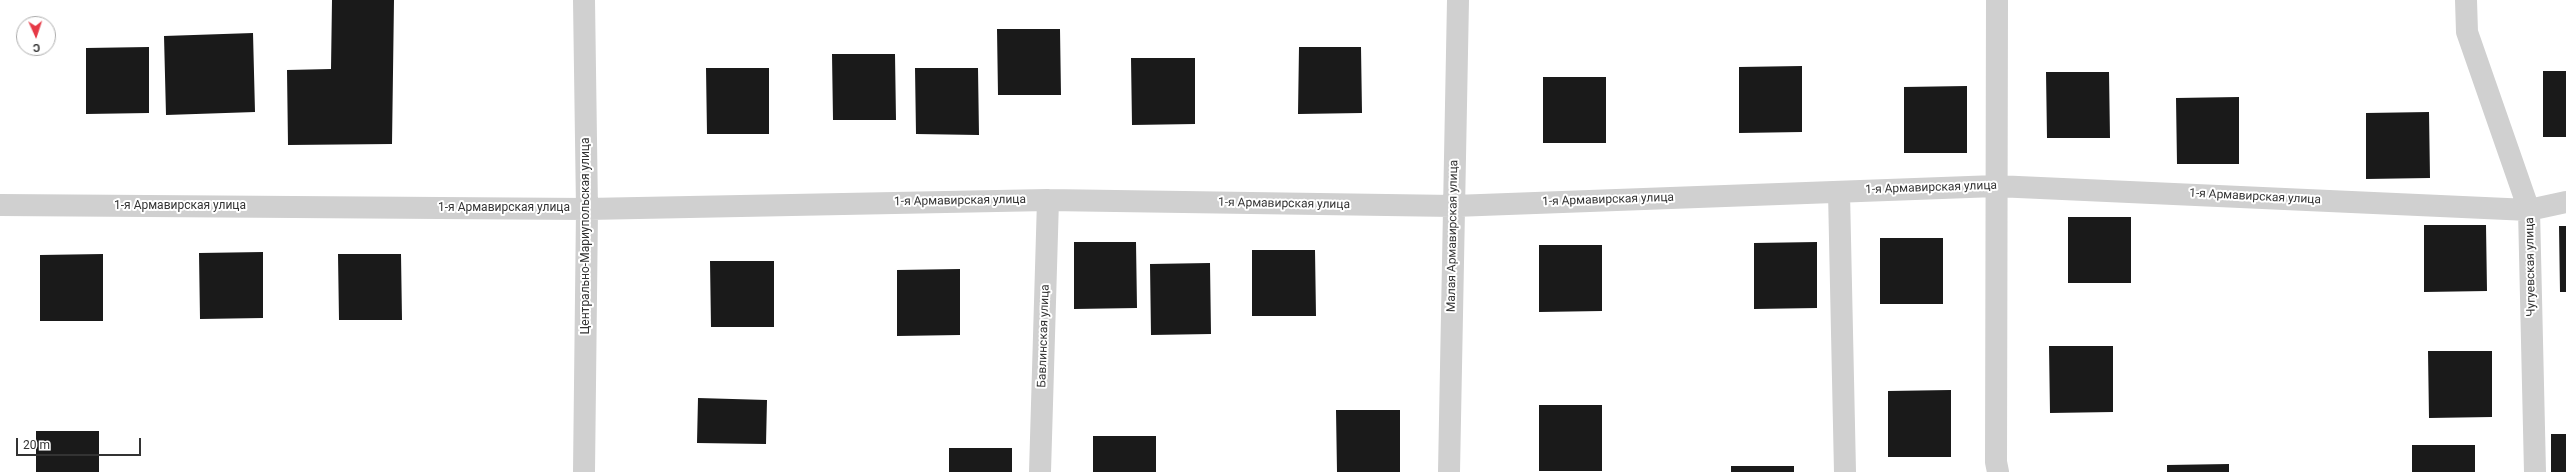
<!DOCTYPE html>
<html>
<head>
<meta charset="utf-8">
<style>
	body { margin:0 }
	#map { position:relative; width:2566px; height:472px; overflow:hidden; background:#fff; font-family:Roboto,sans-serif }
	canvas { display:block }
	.north { position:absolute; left:16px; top:16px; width:40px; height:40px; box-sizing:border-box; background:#fff; border:1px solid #adadad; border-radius:50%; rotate:177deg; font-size:11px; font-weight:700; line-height:16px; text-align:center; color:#333 }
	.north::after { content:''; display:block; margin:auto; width:14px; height:18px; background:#e63946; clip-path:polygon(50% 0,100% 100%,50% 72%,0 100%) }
	.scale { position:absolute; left:16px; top:438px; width:125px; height:18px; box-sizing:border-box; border:2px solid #333; border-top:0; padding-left:5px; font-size:12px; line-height:14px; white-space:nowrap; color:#333; -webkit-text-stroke:3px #fff; paint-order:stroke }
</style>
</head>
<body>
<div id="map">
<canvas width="2566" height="472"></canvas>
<div class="north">С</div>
<div class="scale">20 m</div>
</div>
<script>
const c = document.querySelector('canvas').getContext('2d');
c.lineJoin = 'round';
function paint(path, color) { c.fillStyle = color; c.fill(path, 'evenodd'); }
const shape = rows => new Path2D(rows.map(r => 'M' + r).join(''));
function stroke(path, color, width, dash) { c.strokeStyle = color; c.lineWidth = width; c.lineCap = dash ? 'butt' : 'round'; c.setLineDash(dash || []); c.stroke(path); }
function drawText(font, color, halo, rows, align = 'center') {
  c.font = font + ' Roboto,sans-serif'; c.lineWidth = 4; c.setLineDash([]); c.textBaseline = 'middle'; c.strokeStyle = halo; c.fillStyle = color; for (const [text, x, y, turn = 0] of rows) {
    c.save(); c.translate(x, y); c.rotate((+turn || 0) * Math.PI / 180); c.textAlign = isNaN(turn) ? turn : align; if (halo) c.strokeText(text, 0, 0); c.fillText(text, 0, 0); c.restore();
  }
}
paint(shape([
	[332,0,394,0,392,144,288,145,287,70,331,69],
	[997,29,1060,29,1061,95,998,95],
	[253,33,255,112,166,115,164,36],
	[149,47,149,113,86,114,86,48],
	[1299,47,1361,47,1362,113,1298,114],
	[832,54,895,54,896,120,833,120],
	[1131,58,1195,58,1195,124,1132,125],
	[1802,66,1802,132,1739,133,1739,67],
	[706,68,769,68,769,134,707,134],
	[915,68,978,68,979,135,916,134],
	[2543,71,2566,71,2566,137,2543,137],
	[2046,72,2109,72,2110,138,2047,138],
	[1543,77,1606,77,1606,143,1543,143],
	[1967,86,1967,153,1904,153,1904,87],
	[2239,97,2239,164,2177,164,2176,98],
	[2429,112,2430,178,2366,179,2366,113],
	[2068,217,2131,217,2131,283,2068,283],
	[2424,225,2486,225,2487,291,2424,292],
	[2559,226,2566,226,2566,292,2560,292],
	[1880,238,1943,238,1943,304,1880,304],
	[1074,242,1136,242,1137,308,1074,309],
	[1817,242,1817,308,1754,309,1754,243],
	[1539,245,1602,245,1602,311,1539,312],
	[1252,250,1315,250,1316,316,1252,316],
	[263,252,263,318,200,319,199,253],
	[103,254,103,321,40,321,40,255],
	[338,254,401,254,402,320,339,320],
	[710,261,774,261,774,327,711,327],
	[1210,263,1211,334,1151,335,1150,264],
	[960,269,960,335,897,336,897,270],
	[2049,346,2113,346,2113,412,2050,413],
	[2428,351,2492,351,2492,417,2429,418],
	[1951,390,1951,457,1888,457,1888,391],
	[698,398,767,400,766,444,697,443],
	[1539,405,1602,405,1602,471,1539,471],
	[1336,410,1400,410,1400,472,1337,472],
	[36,431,99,431,99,472,36,472],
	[2551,434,2566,434,2566,472,2551,472],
	[1093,436,1156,436,1156,472,1093,472],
	[2412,445,2475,445,2475,472,2412,472],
	[949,448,1012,448,1012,472,949,472],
	[2229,464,2229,472,2167,472,2167,465],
	[1731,466,1794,466,1794,472,1731,472]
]), '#1a1a1a');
stroke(shape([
	[584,0,587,209,584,472],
	[1997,0,1996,462,1998,472],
	[2466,0,2467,32,2529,210,2535,472],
	[1839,192,1845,472],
	[0,205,587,209,1048,200,1454,206,1996,186,2529,210,2566,202],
	[1040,472,1048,200],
	[1449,472,1458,0]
]), '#d0d0d0', 22);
drawText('12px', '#333', '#fff', [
	["1-я Армавирская улица",1931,188,-2],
	["1-я Армавирская улица",2255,197,3],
	["1-я Армавирская улица",1608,200,-2],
	["1-я Армавирская улица",960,201,-1],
	["1-я Армавирская улица",1284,204,1],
	["1-я Армавирская улица",180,206],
	["1-я Армавирская улица",504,208],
	["Центрально-Мариупольская улица",586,236,-90],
	["Малая Армавирская улица",1453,236,-89],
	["Чугуевская улица",2531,267,-91],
	["Бавлинская улица",1044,336,-88]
]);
</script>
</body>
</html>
